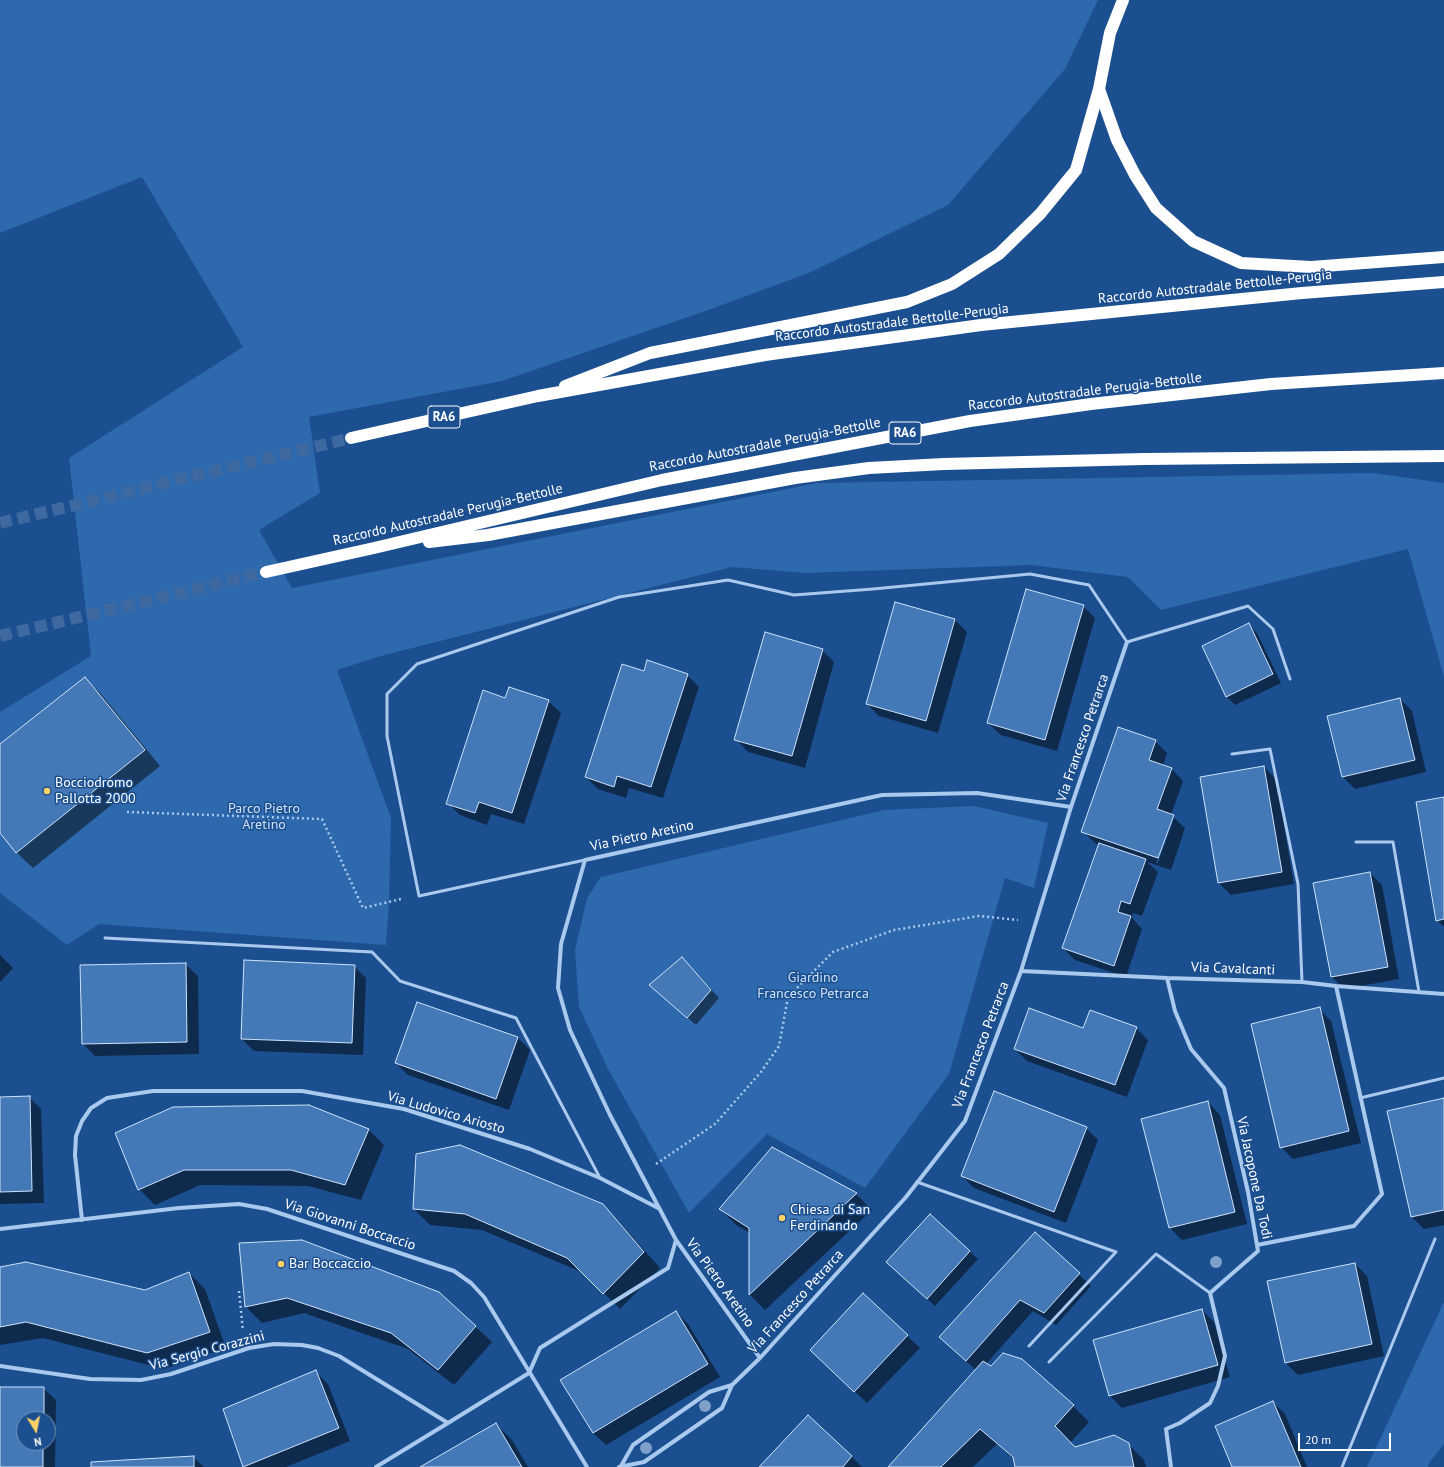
<!DOCTYPE html>
<html>
<head>
<meta charset="utf-8">
<style>
	body { margin:0 }
	#map { position:relative; width:1444px; height:1467px; overflow:hidden; background:#1b4f8f; font-family:"PT Sans",sans-serif }
	canvas { display:block }
	.north { position:absolute; left:16px; top:1411px; width:40px; height:40px; box-sizing:border-box; background:#1b4f8f; border:1px solid #7695bc; border-radius:50%; rotate:170deg; font-size:11px; font-weight:700; line-height:16px; text-align:center; color:#fff }
	.north::after { content:''; display:block; margin:auto; width:14px; height:18px; background:#ffd166; clip-path:polygon(50% 0,100% 100%,50% 72%,0 100%) }
	.scale { position:absolute; left:1298px; top:1433px; width:93px; height:18px; box-sizing:border-box; border:2px solid #fff; border-top:0; padding-left:5px; font-size:12px; line-height:14px; white-space:nowrap; color:#fff; -webkit-text-stroke:3px #1b4f8f; paint-order:stroke }
</style>
</head>
<body>
<div id="map">
<canvas width="1444" height="1467"></canvas>
<div class="north">N</div>
<div class="scale">20 m</div>
</div>
<script>
const c = document.querySelector('canvas').getContext('2d');
c.lineJoin = 'round';
function paint(path, color) { c.fillStyle = color; c.fill(path, 'evenodd'); }
const shape = rows => new Path2D(rows.map(r => 'M' + r).join(''));
function stroke(path, color, width, dash) { c.strokeStyle = color; c.lineWidth = width; c.lineCap = dash ? 'butt' : 'round'; c.setLineDash(dash || []); c.stroke(path); }
function drawText(font, color, halo, rows, align = 'center') {
  c.font = font + ' "PT Sans",sans-serif'; c.lineWidth = 3; c.setLineDash([]); c.textBaseline = 'middle'; c.strokeStyle = halo; c.fillStyle = color; for (const [text, x, y, turn = 0] of rows) {
    c.save(); c.translate(x, y); c.rotate((+turn || 0) * Math.PI / 180); c.textAlign = isNaN(turn) ? turn : align; if (halo) c.strokeText(text, 0, 0); c.fillText(text, 0, 0); c.restore();
  }
}
paint(shape([
	[0,0,1098,0,1065,69,948,205,811,272,714,308,502,381,309,417,320,493,259,530,292,588,817,483,1373,473,1444,483,1444,677,1408,549,1161,610,1128,577,1031,565,805,573,732,567,381,656,337,670,391,818,389,902,386,945,99,924,67,945,0,893,0,712,91,656,69,458,243,347,142,177,0,233],
	[974,806,1048,823,1034,888,1005,878,949,1074,865,1188,767,1134,689,1213,608,1069,579,1007,575,950,587,898,601,877,884,810],
	[1444,1302,1444,1444,1429,1463,1428,1467,1367,1467]
]), '#2e69ad');
paint(shape([
	[895,603,955,620,967,632,938,733,879,716,867,704],
	[1083,606,1095,618,1057,751,1001,735,988,723],
	[1249,625,1257,633,1281,683,1235,705,1227,697,1203,647],
	[822,650,834,662,805,768,748,752,736,739],
	[645,672,687,675,699,687,663,798,629,788,626,798,598,789,586,777],
	[85,678,101,694,160,766,33,868,17,853,0,831,0,745],
	[506,699,548,701,561,713,524,824,491,814,487,825,460,815,448,803],
	[1400,699,1412,711,1426,772,1355,789,1343,777],
	[1155,741,1167,753,1163,766,1171,768,1183,781,1171,815,1185,828,1171,870,1147,862,1158,872,1142,916,1133,913,1132,918,1142,929,1126,977,1075,960,1063,948,1099,845,1095,843,1083,831],
	[1152,746,1154,746,1148,765,1146,764],
	[1171,821,1173,821,1158,863,1156,863],
	[1264,767,1276,779,1294,884,1231,895,1219,883],
	[1444,798,1444,927,1437,920],
	[1370,873,1382,885,1399,979,1344,989,1332,977],
	[0,955,13,968,0,982],
	[185,964,198,976,199,1054,95,1056,83,1044],
	[354,966,366,978,363,1055,254,1051,242,1039],
	[690,966,719,998,696,1025,650,985],
	[417,1003,518,1038,530,1050,509,1110,408,1075,396,1063],
	[1319,1009,1331,1021,1361,1143,1293,1159,1281,1147],
	[1136,1028,1148,1040,1127,1097,1027,1061,1015,1049,1084,1029],
	[29,1097,41,1109,44,1203,0,1204,0,1098],
	[1444,1099,1444,1225,1424,1229,1412,1217,1388,1112],
	[1208,1102,1220,1115,1247,1224,1182,1240,1170,1228],
	[1086,1128,1098,1140,1066,1223,974,1188,962,1176],
	[368,1129,384,1145,361,1200,308,1186,200,1185,155,1205,139,1189,117,1134],
	[772,1148,856,1194,872,1210,765,1310,750,1295,750,1233,736,1225,720,1209],
	[603,1205,619,1222,660,1268,620,1309,584,1273,482,1230,430,1225,414,1209],
	[930,1215,978,1259,935,1306,896,1270],
	[1035,1233,1091,1286,1056,1325,1033,1311,986,1364,991,1367,1021,1360,1073,1406,1089,1422,1070,1443,1075,1448,1128,1444,1144,1460,1146,1467,1016,1467,1014,1459,997,1444,973,1467,889,1467,976,1370,953,1349],
	[240,1244,439,1293,492,1342,454,1385,408,1349,304,1313,262,1323,246,1307],
	[1355,1264,1367,1276,1384,1356,1298,1375,1286,1363],
	[0,1268,145,1291,189,1273,205,1289,226,1348,164,1369,43,1338,0,1345],
	[864,1295,920,1348,867,1403,823,1362],
	[1202,1310,1214,1322,1230,1377,1122,1408,1110,1396],
	[676,1312,688,1324,720,1377,606,1445,593,1433],
	[316,1372,328,1384,350,1441,286,1467,244,1467,224,1410],
	[0,1388,43,1388,56,1400,55,1467,0,1467],
	[24,1419,48,1419,48,1443,24,1443],
	[1273,1402,1285,1414,1307,1467,1233,1467],
	[808,1416,852,1457,862,1467,760,1467],
	[496,1424,512,1440,528,1467,422,1467],
	[193,1457,204,1467,92,1467]
]), '#0007');
const building = shape([
	[1026,589,1084,605,1045,740,987,723,1026,589],
	[895,602,955,619,926,721,866,704,895,602],
	[1249,623,1273,674,1226,697,1202,646,1249,623],
	[765,632,823,649,792,756,734,740,765,632],
	[647,660,688,674,651,787,617,776,614,787,585,777,622,664,644,671,647,660],
	[85,677,145,750,16,853,0,833,0,744,85,677],
	[509,687,549,700,512,813,479,802,475,813,446,804,483,690,505,698,509,687],
	[1400,698,1415,760,1342,777,1327,716,1400,698],
	[1118,727,1156,740,1149,760,1172,768,1157,809,1174,815,1158,858,1081,832,1118,727],
	[1264,766,1282,872,1218,883,1200,777,1264,766],
	[1444,797,1444,919,1436,921,1416,802,1444,797],
	[1099,843,1146,859,1130,904,1121,901,1118,912,1131,916,1114,966,1062,948,1099,843],
	[1370,872,1388,967,1331,977,1313,883,1370,872],
	[682,957,711,990,687,1018,649,985,682,957],
	[244,960,355,965,352,1043,241,1039,244,960],
	[186,963,187,1042,82,1044,80,965,186,963],
	[417,1002,518,1037,496,1099,395,1063,417,1002],
	[1320,1007,1349,1131,1280,1148,1251,1024,1320,1007],
	[1029,1008,1083,1028,1090,1010,1137,1027,1115,1085,1014,1049,1029,1008],
	[994,1091,1087,1127,1054,1212,961,1176,994,1091],
	[30,1096,32,1191,0,1192,0,1097,30,1096],
	[1444,1098,1444,1210,1411,1217,1387,1111,1444,1098],
	[1208,1101,1235,1212,1169,1228,1141,1119,1208,1101],
	[309,1105,369,1129,345,1185,291,1170,184,1170,138,1190,115,1133,173,1107,309,1105],
	[460,1145,603,1204,644,1252,603,1294,567,1258,465,1214,413,1209,416,1154,460,1145],
	[772,1147,857,1193,749,1295,749,1228,719,1209,772,1147],
	[930,1214,970,1251,927,1299,886,1262,930,1214],
	[1035,1232,1080,1273,1044,1313,1020,1300,966,1361,939,1337,1035,1232],
	[302,1240,439,1292,476,1326,438,1370,391,1333,287,1298,245,1307,239,1243,302,1240],
	[26,1262,145,1290,189,1272,210,1332,147,1353,26,1322,0,1327,0,1267,26,1262],
	[1355,1263,1372,1344,1285,1363,1267,1281,1355,1263],
	[863,1293,908,1335,854,1392,810,1350,863,1293],
	[1202,1309,1218,1365,1109,1396,1093,1340,1202,1309],
	[676,1311,708,1364,593,1433,560,1380,676,1311],
	[1003,1353,1022,1359,1074,1405,1055,1426,1075,1447,1114,1435,1129,1443,1134,1467,1015,1467,1013,1457,980,1429,941,1467,888,1467,983,1361,991,1366,1003,1353],
	[316,1370,339,1428,243,1467,223,1409,316,1370],
	[0,1387,44,1387,44,1419,24,1419,24,1443,43,1443,43,1467,0,1467,0,1387],
	[1273,1401,1301,1467,1232,1467,1215,1426,1273,1401],
	[808,1415,852,1456,843,1467,759,1467,808,1415],
	[496,1423,522,1467,420,1467,496,1423],
	[194,1456,194,1467,91,1467,91,1462,194,1456]
]);
paint(building, '#4478b7');
stroke(building, '#cfe3fa', 1);
stroke(shape([
	[0,523,351,438],
	[0,636,266,572]
]), '#3d69a0', 12, [12, 6]);
stroke(shape([
	[127,812,322,819,363,908,401,899],
	[656,1164,715,1124,761,1072,779,1046,788,997,833,952,894,930,979,916,1018,920],
	[239,1291,243,1331]
]), '#a9c9ee', 2.5, [2, 3]);
stroke(shape([
	[1232,754,1270,749,1298,884,1302,982],
	[1356,842,1393,842,1419,992],
	[585,860,419,896,387,736,387,694,417,664,619,597,728,580,794,595,873,589,1030,574,1089,585,1127,642,1248,606,1273,629,1290,679],
	[105,938,372,952,400,981,516,1018,600,1178],
	[1360,1098,1444,1078],
	[917,1182,1116,1252,1029,1346],
	[1049,1362,1156,1254,1210,1293],
	[1342,1467,1435,1239]
]), '#a9c9ee', 3);
stroke(shape([
	[1021,971,1167,978,1302,982,1336,986,1444,994],
	[1167,978,1175,1011,1191,1049,1224,1088,1248,1192,1258,1251,1210,1293,1225,1356,1218,1386,1210,1403,1180,1423,1166,1429,1171,1467],
	[82,1220,75,1155,76,1136,82,1121,91,1108,107,1098,153,1091,302,1091,404,1109,530,1149,600,1178,658,1208],
	[0,1229,179,1208,239,1204,267,1209,454,1271,471,1283,484,1297,587,1467],
	[676,1240,760,1358],
	[1257,1245,1354,1226,1382,1194,1336,986],
	[0,1366,90,1379,141,1380,171,1374,249,1348,274,1344,302,1345,318,1348,339,1356,448,1423,529,1373,540,1348,668,1268,676,1240,610,1115,570,1030,558,988,561,944,585,860,882,795,977,793,1071,807],
	[621,1466,633,1445,709,1392,732,1385],
	[376,1467,448,1423],
	[619,1467,644,1462,722,1408,732,1385,760,1358,906,1197,965,1121,1021,971,1071,807,1127,642]
]), '#a9c9ee', 4);
stroke(shape([
	[1099,89,1117,140,1135,175,1156,208,1193,241,1241,263,1311,267,1444,257],
	[565,386,650,353,907,302,952,284,999,254,1040,214,1076,170,1099,89,1110,33,1123,0],
	[351,438,538,396,765,355,981,325,1302,293,1444,282],
	[429,542,488,535,795,478,869,468,944,464,1144,459,1444,456],
	[266,572,374,548,662,480,970,421,1091,404,1271,384,1444,373]
]), '#fff', 12);
c.fillStyle = '#7ea0ca';
for (const [x, y] of [
	[1216,1262],
	[705,1406],
	[646,1448]
]) { c.beginPath(); c.arc(x, y, 6, 0, 2 * Math.PI); c.fill(); }
for (const [x, y, r, color] of [
	[47,791,4,"#ffd166"],
	[782,1218,4,"#ffd166"],
	[281,1264,4,"#ffd166"]
]) { const dot = new Path2D(); dot.arc(x, y, r, 0, 2 * Math.PI); c.fillStyle = color; c.fill(dot); stroke(dot, '#1b4f8f', 1.5); }
for (const [x, y, w] of [
	[444,417,32],
	[905,433,32]
]) { const box = new Path2D(); box.roundRect(x - w / 2, y - 11, w, 22, 3); c.fillStyle = '#1b4f8f'; c.fill(box); stroke(box, '#fff', 1); }
drawText('bold 13px', '#fff', null, [
	["RA6",444,417],
	["RA6",905,433]
]);
drawText('14px', '#fff', '#1b4f8f', [
	["Raccordo Autostradale Bettolle-Perugia",1215,287,-6],
	["Raccordo Autostradale Bettolle-Perugia",892,323,-7],
	["Raccordo Autostradale Perugia-Bettolle",1085,392,-7],
	["Raccordo Autostradale Perugia-Bettolle",765,445,-11],
	["Raccordo Autostradale Perugia-Bettolle",448,515,-13],
	["Via Francesco Petrarca",1083,738,-71],
	["Via Pietro Aretino",642,836,-12],
	["Via Cavalcanti",1233,969,2],
	["Via Francesco Petrarca",981,1045,-69],
	["Via Ludovico Ariosto",446,1113,16],
	["Via Jacopone Da Todi",1254,1178,78],
	["Via Giovanni Boccaccio",350,1225,18],
	["Via Pietro Aretino",720,1283,54],
	["Via Francesco Petrarca",796,1302,-48],
	["Via Sergio Corazzini",207,1351,-15]
]);
drawText('14px', '#fff', '#1b4f8f', [
	["Bocciodromo",55,783],
	["Pallotta 2000",55,799],
	["Chiesa di San",790,1210],
	["Ferdinando",790,1226],
	["Bar Boccaccio",289,1264]
], 'left');
drawText('14px', '#cfe3fa', '#1b4f8f', [
	["Parco Pietro",264,809],
	["Aretino",264,825],
	["Giardino",813,978],
	["Francesco Petrarca",813,994]
]);
</script>
</body>
</html>
